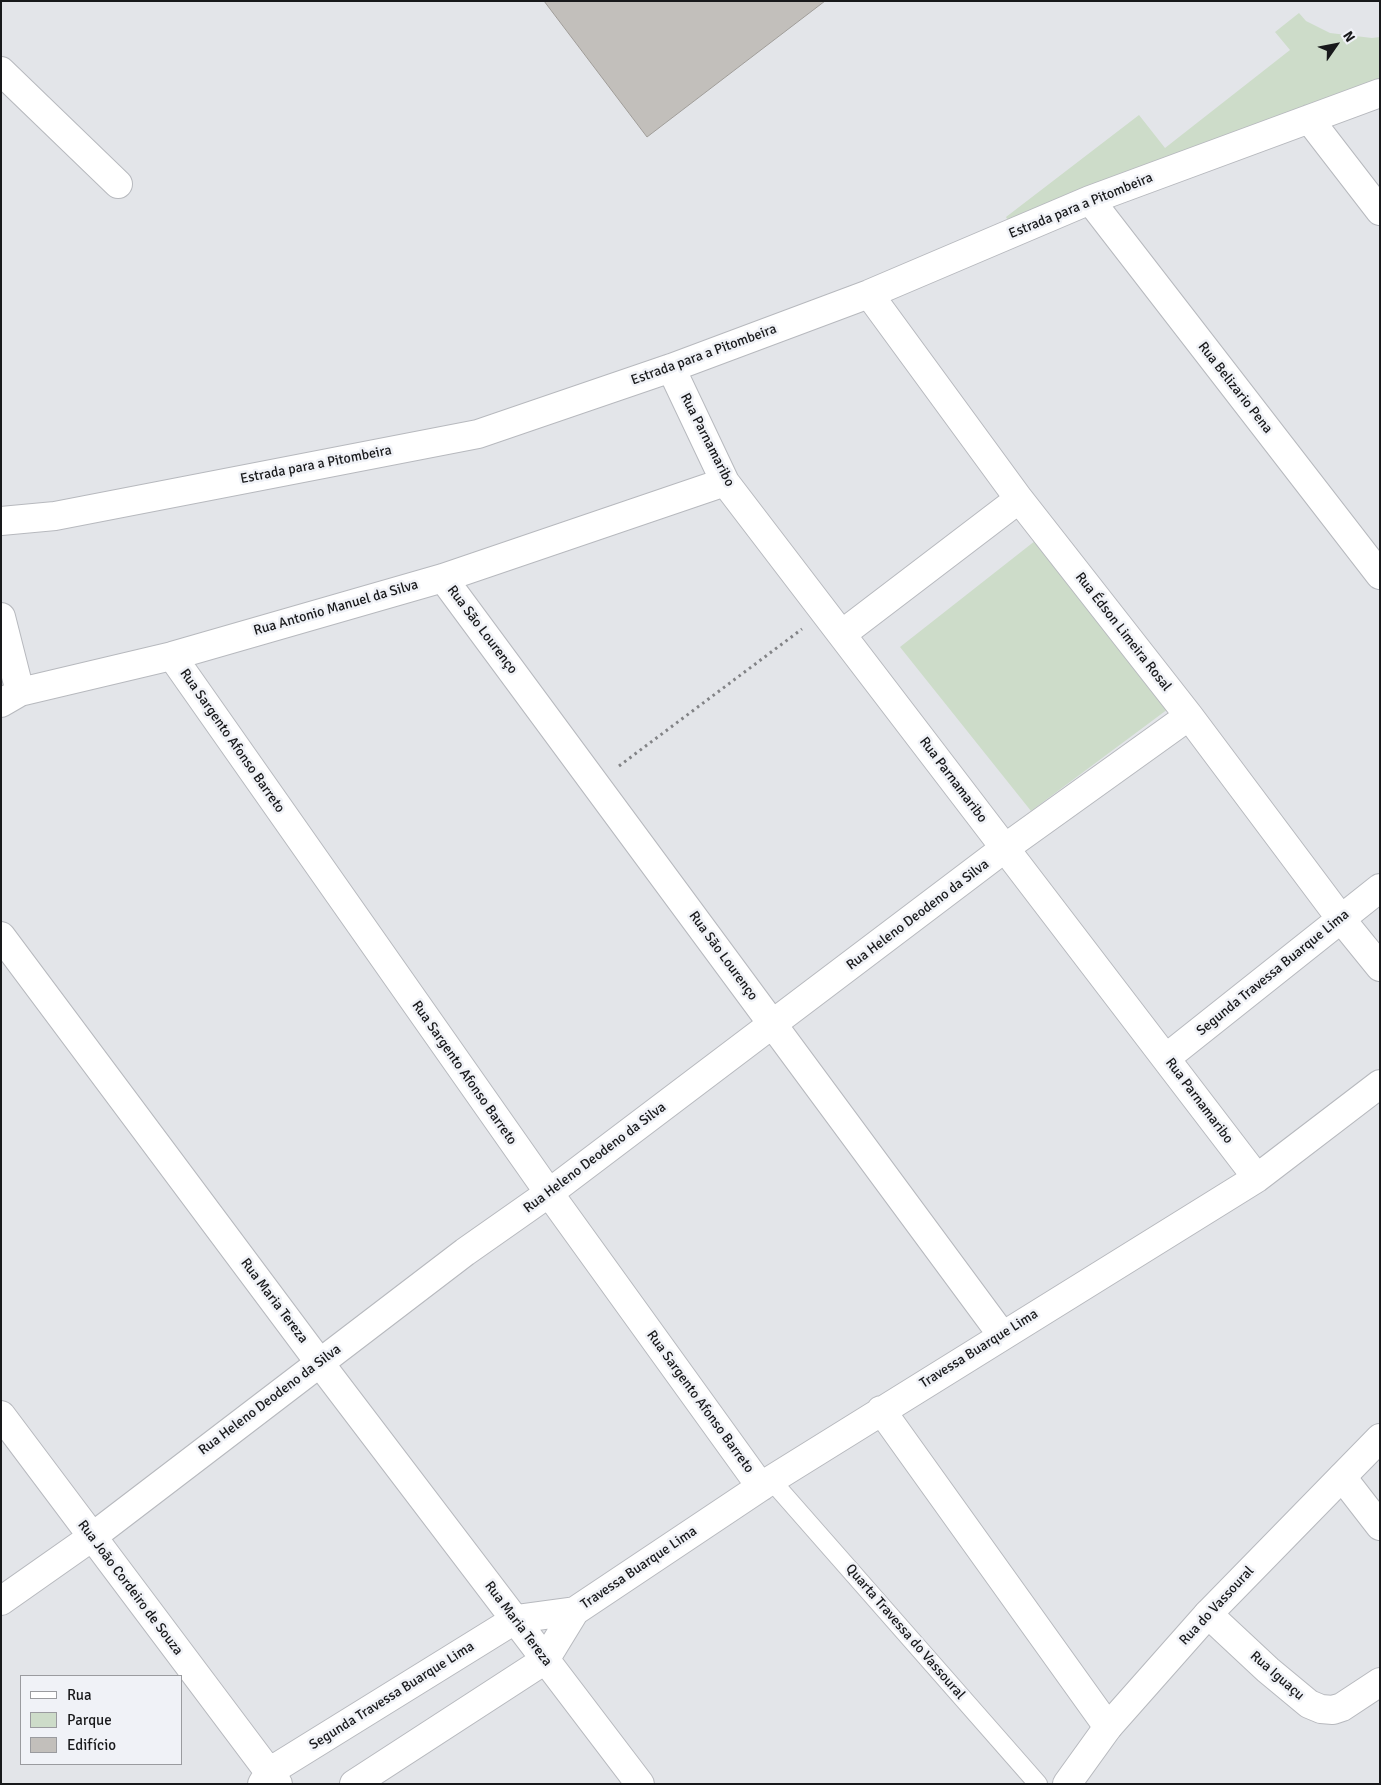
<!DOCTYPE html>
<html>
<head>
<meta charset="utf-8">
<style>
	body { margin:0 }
	#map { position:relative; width:1381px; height:1785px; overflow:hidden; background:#e3e5e9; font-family:Signika,sans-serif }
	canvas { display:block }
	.frame { position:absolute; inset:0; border:2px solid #18191b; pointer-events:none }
	.legend { position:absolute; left:20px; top:1675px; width:162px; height:90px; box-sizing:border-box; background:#f0f2f7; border:1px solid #9a9b9f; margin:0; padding:6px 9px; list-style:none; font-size:15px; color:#18191b }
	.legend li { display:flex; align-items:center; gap:10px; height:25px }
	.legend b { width:25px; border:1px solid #9a9b9f }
	.north { position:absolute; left:1311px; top:20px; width:50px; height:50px; -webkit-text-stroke:4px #f0f2f7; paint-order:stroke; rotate:57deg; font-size:14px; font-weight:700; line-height:20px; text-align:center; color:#18191b }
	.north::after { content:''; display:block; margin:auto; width:18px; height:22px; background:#18191b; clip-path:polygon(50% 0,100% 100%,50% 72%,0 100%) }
</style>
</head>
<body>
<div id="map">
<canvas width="1381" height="1785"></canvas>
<div class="frame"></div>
<ul class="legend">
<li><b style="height:6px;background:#fff"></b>Rua</li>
<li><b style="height:14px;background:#cddcc9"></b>Parque</li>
<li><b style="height:14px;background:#c2bfbb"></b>Edifício</li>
</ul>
<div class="north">N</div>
</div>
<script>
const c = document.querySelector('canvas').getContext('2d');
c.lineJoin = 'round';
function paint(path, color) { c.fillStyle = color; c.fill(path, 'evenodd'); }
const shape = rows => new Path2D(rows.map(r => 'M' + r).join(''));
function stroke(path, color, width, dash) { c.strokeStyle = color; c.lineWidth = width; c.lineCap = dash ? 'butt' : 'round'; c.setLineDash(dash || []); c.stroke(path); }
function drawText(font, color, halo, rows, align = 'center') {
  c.font = font + ' Signika,sans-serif'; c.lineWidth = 5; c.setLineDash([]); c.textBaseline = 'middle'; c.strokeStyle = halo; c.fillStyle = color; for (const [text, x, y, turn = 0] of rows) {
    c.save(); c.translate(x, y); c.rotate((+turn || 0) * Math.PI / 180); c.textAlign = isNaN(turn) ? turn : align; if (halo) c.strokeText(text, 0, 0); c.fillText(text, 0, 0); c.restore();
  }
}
paint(shape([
	[1299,13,1306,21,1330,33,1372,38,1380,37,1380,84,1011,226,1006,217,1139,115,1165,148,1290,50,1275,32],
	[1040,537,1168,709,1031,811,900,647]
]), '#cddcc9');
const building = shape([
	[544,1,825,1,647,137,544,1]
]);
paint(building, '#c2bfbb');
stroke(building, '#a09d99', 1);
const service = shape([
	[771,1480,1038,1784]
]);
const minor = shape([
	[1,71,118,184],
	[1309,119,1380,211],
	[1090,200,1380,575],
	[869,294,1019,499,1189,716,1341,919,1380,967],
	[671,368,725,482,1257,1178],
	[1,521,55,516,478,434,671,368,869,294,1090,200,1380,93],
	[443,578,1002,1335],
	[1,617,20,692],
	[842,634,1019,499],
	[172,656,549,1193,761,1487],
	[1,703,20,692,172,656,443,578,725,482],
	[1,936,319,1362,640,1784],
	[1166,1058,1380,888],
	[881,1410,1108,1727],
	[1,1415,278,1784],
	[1342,1477,1380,1526],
	[1,1601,92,1537,465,1252,549,1193,1005,848,1189,716],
	[1208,1614,1268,1670,1309,1704,1321,1709,1333,1710,1342,1707,1380,1682],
	[262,1784,269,1772,516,1619,575,1611],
	[354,1784,545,1660,575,1611,771,1480,1257,1178,1380,1084]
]);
const tertiary = shape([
	[1067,1784,1108,1727,1208,1614,1380,1438]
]);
stroke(service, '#b7b9be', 20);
stroke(minor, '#b7b9be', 30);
stroke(tertiary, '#b7b9be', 30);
stroke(shape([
	[619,766,802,629]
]), '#828386', 3, [2.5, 4]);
stroke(service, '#fff', 18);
stroke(minor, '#fff', 28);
stroke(tertiary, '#fff', 28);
drawText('14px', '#18191b', '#f0f2f7', [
	["Estrada para a Pitombeira",1081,206,-22],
	["Estrada para a Pitombeira",704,355,-20],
	["Rua Belizario Pena",1235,388,52],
	["Rua Parnamaribo",707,440,63],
	["Estrada para a Pitombeira",316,465,-11],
	["Rua Antonio Manuel da Silva",336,608,-16],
	["Rua São Lourenço",482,630,53],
	["Rua Édson Limeira Rosal",1123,632,52],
	["Rua Sargento Afonso Barreto",232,741,55],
	["Rua Parnamaribo",953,780,53],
	["Rua Heleno Deodeno da Silva",918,915,-37],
	["Rua São Lourenço",723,956,54],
	["Segunda Travessa Buarque Lima",1273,973,-39],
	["Rua Sargento Afonso Barreto",464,1073,55],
	["Rua Parnamaribo",1199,1101,53],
	["Rua Heleno Deodeno da Silva",595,1158,-37],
	["Rua Maria Tereza",274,1301,53],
	["Travessa Buarque Lima",979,1349,-32],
	["Rua Heleno Deodeno da Silva",270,1400,-37],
	["Rua Sargento Afonso Barreto",700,1402,54],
	["Travessa Buarque Lima",639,1568,-34],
	["Rua João Cordeiro de Souza",130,1588,53],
	["Rua do Vassoural",1217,1606,-47],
	["Rua Maria Tereza",518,1624,53],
	["Quarta Travessa do Vassoural",905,1632,49],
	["Rua Iguaçu",1277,1676,41],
	["Segunda Travessa Buarque Lima",392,1696,-32]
]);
</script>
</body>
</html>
